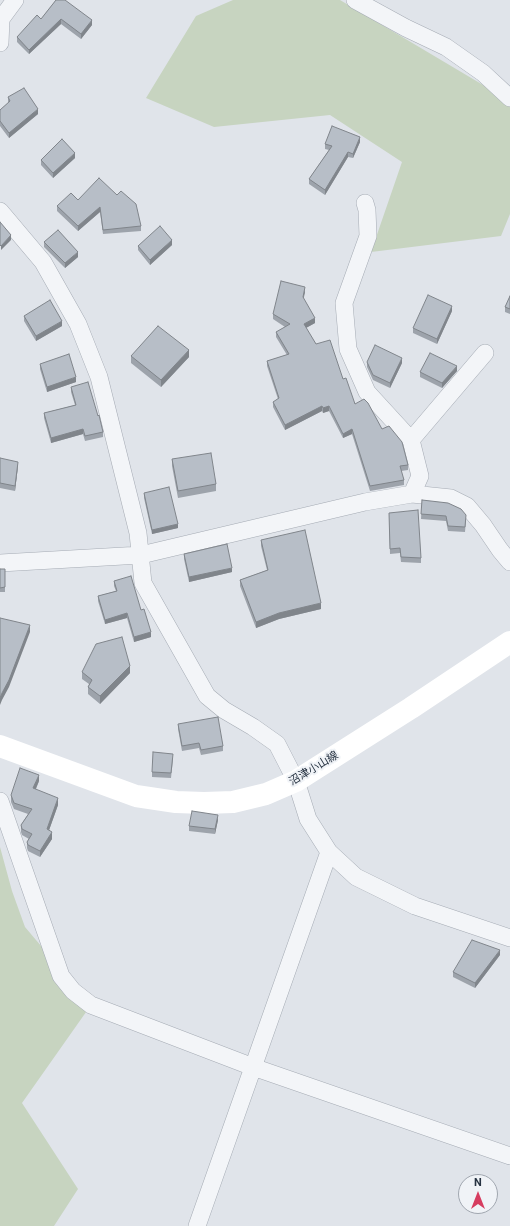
<!DOCTYPE html>
<html>
<head>
<meta charset="utf-8">
<style>
	body { margin:0 }
	#map { position:relative; width:510px; height:1226px; overflow:hidden; background:#e0e4ea; font-family:Roboto,sans-serif }
	canvas { display:block }
	.north { position:absolute; left:458px; top:1174px; width:40px; height:40px; box-sizing:border-box; background:#f0f3f7; border:1px solid #a0a6af; border-radius:50%; rotate:0deg; font-size:11px; font-weight:700; line-height:16px; text-align:center; color:#273342 }
	.north::after { content:''; display:block; margin:auto; width:14px; height:18px; background:#d63d60; clip-path:polygon(50% 0,100% 100%,50% 72%,0 100%) }
</style>
</head>
<body>
<div id="map">
<canvas width="510" height="1226"></canvas>
<div class="north">N</div>
</div>
<script>
const c = document.querySelector('canvas').getContext('2d');
c.lineJoin = 'round';
function paint(path, color) { c.fillStyle = color; c.fill(path, 'evenodd'); }
const shape = rows => new Path2D(rows.map(r => 'M' + r).join(''));
function stroke(path, color, width, dash) { c.strokeStyle = color; c.lineWidth = width; c.lineCap = dash ? 'butt' : 'round'; c.setLineDash(dash || []); c.stroke(path); }
function drawText(font, color, halo, rows, align = 'center') {
  c.font = font + ' Roboto,"Noto Sans JP",sans-serif'; c.lineWidth = 4; c.setLineDash([]); c.textBaseline = 'middle'; c.strokeStyle = halo; c.fillStyle = color; for (const [text, x, y, turn = 0] of rows) {
    c.save(); c.translate(x, y); c.rotate((+turn || 0) * Math.PI / 180); c.textAlign = isNaN(turn) ? turn : align; if (halo) c.strokeText(text, 0, 0); c.fillText(text, 0, 0); c.restore();
  }
}
paint(shape([
	[233,0,340,0,510,101,510,214,501,236,371,252,402,162,330,115,214,127,146,98,196,16],
	[0,847,12,891,25,927,91,1005,22,1103,78,1189,54,1226,0,1226]
]), '#c7d4c0');
const street = shape([
	[355,0,406,28,446,47,483,73,510,98],
	[0,43,1,19,15,0],
	[365,203,367,210,368,236,344,303,348,349,367,392,411,440],
	[0,211,43,262,78,324,99,377,138,533,143,583,207,696,224,710,253,727,277,744,296,781,308,819,329,852,356,877,415,906,510,938],
	[412,494,420,476,411,440,485,353],
	[0,563,141,555,365,502,412,494,451,498,467,506,483,525,500,550,510,562],
	[0,801,61,976,73,991,91,1005,253,1067,510,1156],
	[197,1226,329,852]
]);
stroke(street, '#a5abb4', 18);
stroke(street, '#f3f5f8', 17);
stroke(shape([
	[0,746,136,796,176,802,204,803,233,802,266,794,296,781,411,708,510,642]
]), '#fff', 22);
paint(shape([
	[56,0,92,25,81,39,61,24,29,54,17,42,17,37,41,19],
	[8,97,38,114,9,138,0,126,0,110,8,103],
	[360,142,353,158,348,157,325,195,309,184,309,179,329,150,325,149,325,144],
	[75,158,53,178,41,165,41,160],
	[117,195,141,226,141,231,103,234,100,212,78,231,57,211,57,206,78,200],
	[44,242,78,257,65,268,44,247],
	[172,245,150,265,138,250,138,246],
	[305,292,303,298,315,323,306,328,316,344,343,379,355,404,382,429,408,465,408,470,401,471,404,480,404,485,370,491,352,434,343,438,329,411,323,413,322,411,285,430,273,407,273,402,278,399,267,366,267,361,287,355,276,337,276,332,285,327,273,319,273,314],
	[510,296,510,314,505,312,505,307],
	[452,311,437,344,413,333,413,328],
	[24,316,62,326,36,341,24,321],
	[131,356,189,357,161,387,131,363],
	[367,362,402,363,390,388,373,380,367,367],
	[40,364,76,382,47,392,40,369],
	[457,371,442,388,420,377,420,372],
	[71,387,98,416,103,432,103,437,85,441,83,434,51,443,44,418,44,413,75,405,71,392],
	[0,458,18,466,15,491,0,488],
	[172,459,216,484,216,491,178,498,172,466],
	[144,493,178,528,152,534,144,498],
	[422,500,466,520,465,532,448,531,446,521,421,519],
	[389,513,421,558,421,563,401,562,400,553,390,554],
	[261,540,321,609,279,619,256,628,240,586,240,580,267,570,261,546],
	[184,554,232,572,189,582,184,559],
	[0,569,5,569,5,592,0,592],
	[114,581,141,610,151,637,134,642,127,618,105,624,98,601,98,596,116,591,114,586],
	[82,672,130,673,100,704,88,694,88,687,89,684,82,679],
	[178,724,223,746,223,751,201,755,199,748,182,751,178,729],
	[173,759,171,778,152,777,152,772],
	[39,781,36,789,58,805,49,830,52,839,40,857,28,851,27,848,27,842,29,839,22,835,21,832,21,825,28,814,14,809,11,802,11,795],
	[218,820,215,834,189,831,189,826],
	[500,955,475,988,453,977,453,972]
]), '#9da3ab');
paint(shape([
	[61,19,61,24,29,54,29,50],
	[92,20,92,25,81,39,81,34],
	[38,109,38,114,9,138,9,133],
	[360,137,360,142,353,158,353,154],
	[348,152,348,157,325,195,325,190],
	[75,153,75,158,53,178,53,173],
	[100,207,100,212,78,231,78,226],
	[11,235,11,240,1,250,1,246],
	[172,240,172,245,150,265,150,260],
	[78,252,78,257,65,268,65,263],
	[305,287,305,292,303,302,303,297],
	[452,306,452,311,437,344,437,339],
	[315,318,315,323,304,329,304,324],
	[62,321,62,326,36,341,36,336],
	[189,350,189,357,161,387,161,380],
	[402,358,402,363,390,388,390,383],
	[457,366,457,371,442,388,442,383],
	[76,377,76,382,47,392,47,387],
	[322,406,322,411,285,430,285,425],
	[329,406,329,411,323,413,323,408],
	[83,429,83,434,51,443,51,438],
	[352,429,352,434,343,438,343,434],
	[18,462,18,466,15,491,15,486],
	[178,524,178,528,152,534,152,530],
	[232,568,232,572,189,582,189,577],
	[321,603,321,609,279,619,256,628,256,622,279,613],
	[127,613,127,618,105,624,105,620],
	[30,625,30,632,9,687,2,700,0,705,0,698],
	[151,632,151,637,134,642,134,637],
	[130,666,130,673,100,704,100,696],
	[39,775,39,781,33,795,33,788],
	[58,798,58,805,47,836,47,829],
	[218,815,218,820,215,834,215,829],
	[52,832,52,839,40,857,40,851],
	[500,950,500,955,475,988,475,983]
]), '#80858b');
const building = shape([
	[56,0,65,0,92,20,81,34,61,19,29,50,17,37,37,15,41,19,56,0],
	[24,88,38,109,9,133,0,121,0,110,10,101,8,97,24,88],
	[332,126,360,137,353,154,348,152,325,190,309,179,332,146,325,144,332,126],
	[62,139,75,153,53,173,41,160,62,139],
	[99,178,117,195,121,191,136,204,141,226,103,230,100,207,78,226,57,206,71,193,78,200,99,178],
	[0,222,11,235,1,246,0,245,0,222],
	[160,226,172,240,150,260,138,246,160,226],
	[58,230,78,252,65,263,44,242,58,230],
	[281,281,305,287,303,297,315,318,304,324,316,344,330,340,343,379,346,378,355,404,364,399,368,403,382,429,389,426,402,442,408,465,400,466,404,480,370,486,352,429,343,434,329,406,323,408,322,406,285,425,273,402,279,398,267,361,289,354,276,332,290,324,273,314,281,281],
	[428,295,452,306,437,339,413,328,428,295],
	[510,296,510,309,505,307,510,296],
	[50,300,62,321,36,336,24,316,50,300],
	[158,326,189,350,161,380,131,356,158,326],
	[375,345,402,358,390,383,373,375,367,362,375,345],
	[430,353,457,366,442,383,420,372,430,353],
	[69,354,76,377,47,387,40,364,69,354],
	[88,382,98,416,99,415,103,432,85,436,83,429,51,438,44,413,76,405,71,387,88,382],
	[211,453,216,484,178,491,172,459,211,453],
	[0,458,18,462,15,486,0,483,0,458],
	[169,487,178,524,152,530,144,493,169,487],
	[422,500,448,503,461,509,466,515,465,527,448,526,446,516,421,514,422,500],
	[418,510,421,558,401,557,400,548,390,549,389,513,418,510],
	[305,530,321,603,279,613,256,622,240,580,268,570,261,540,305,530],
	[227,544,232,568,189,577,184,554,227,544],
	[0,569,5,569,5,587,0,588,0,569],
	[131,576,141,610,144,609,151,632,134,637,127,613,105,620,98,596,117,591,114,581,131,576],
	[0,618,30,625,9,680,2,693,0,698,0,618],
	[122,637,130,666,100,696,88,687,92,680,82,672,96,644,122,637],
	[218,717,223,746,201,750,199,743,182,746,178,724,218,717],
	[153,752,173,754,171,773,152,772,153,752],
	[20,768,39,775,33,788,58,798,47,829,52,832,40,851,28,845,27,842,32,834,22,829,21,825,32,809,14,803,11,795,20,768],
	[192,811,218,815,215,829,189,826,192,811],
	[472,940,500,950,475,983,453,972,472,940]
]);
paint(building, '#b7bec7');
stroke(building, '#80858b', 1);
drawText('11px', '#273342', '#f0f3f7', [
	["沼津小山線",314,769,-31]
]);
</script>
</body>
</html>
